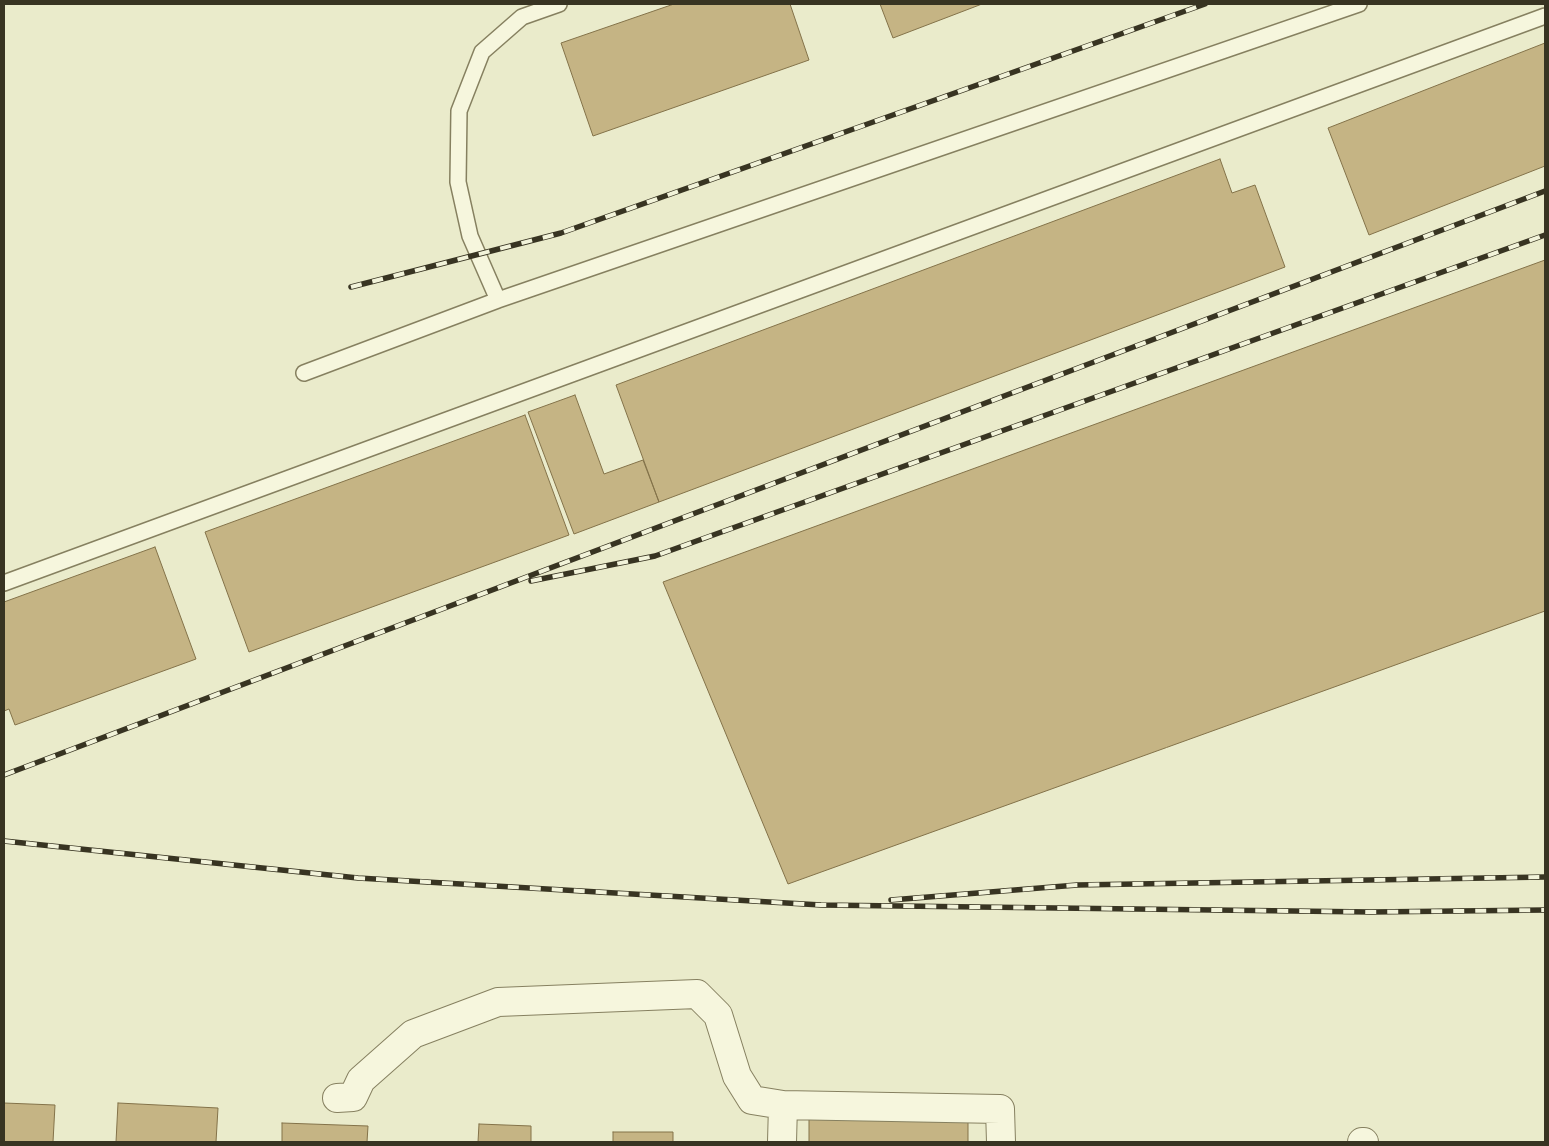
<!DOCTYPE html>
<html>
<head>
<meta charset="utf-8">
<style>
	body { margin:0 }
	#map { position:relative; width:1549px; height:1146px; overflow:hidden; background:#eaebcb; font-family:Bitter,serif }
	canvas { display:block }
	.frame { position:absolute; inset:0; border:5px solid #383422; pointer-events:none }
</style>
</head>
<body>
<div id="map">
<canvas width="1549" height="1146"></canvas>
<div class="frame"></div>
</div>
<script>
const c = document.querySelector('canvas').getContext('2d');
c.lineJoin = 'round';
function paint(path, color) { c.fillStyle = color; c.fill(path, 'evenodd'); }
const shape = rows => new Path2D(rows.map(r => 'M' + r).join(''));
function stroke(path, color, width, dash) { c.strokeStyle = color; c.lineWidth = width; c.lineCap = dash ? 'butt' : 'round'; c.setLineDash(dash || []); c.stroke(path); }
const building = shape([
	[674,4,790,4,809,60,593,136,561,43,674,4],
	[880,4,982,4,893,38,880,4],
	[1545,43,1545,166,1369,235,1328,128,1545,43],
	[1220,159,1232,193,1255,185,1285,267,659,502,616,385,1220,159],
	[1545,260,1545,611,788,884,663,582,1545,260],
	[575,395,604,474,643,460,659,502,574,534,528,412,575,395],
	[525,415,569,535,249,652,205,532,525,415],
	[155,547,196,659,15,725,9,709,4,711,4,602,155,547],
	[4,1103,55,1105,53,1142,4,1142,4,1103],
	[118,1103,218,1108,216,1142,116,1142,118,1103],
	[809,1118,968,1120,968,1142,809,1142,809,1118],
	[282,1123,368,1126,367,1142,282,1142,282,1123],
	[479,1124,531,1126,531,1142,478,1142,479,1124],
	[613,1132,673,1132,673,1142,613,1142,613,1132]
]);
paint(building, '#c5b484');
stroke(building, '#837249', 1);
const service = shape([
	[498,300,470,236,458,182,459,111,482,52,522,17,559,4],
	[304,373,498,300,1359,4],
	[4,583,1545,16]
]);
const minor = shape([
	[337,1098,353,1097,361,1080,413,1034,498,1002,697,994,718,1015,737,1076,752,1100,783,1105,782,1142],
	[783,1105,1000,1109,1001,1142],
	[1362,1142,1364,1142]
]);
stroke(service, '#868060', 18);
stroke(minor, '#868060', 30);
stroke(service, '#f6f6dd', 15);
stroke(minor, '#f6f6dd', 28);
const rail = shape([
	[351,287,561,233,1205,4],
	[531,581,655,556,1545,235],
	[4,775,1545,191],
	[4,841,358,878,821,905,1371,912,1545,910],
	[891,900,1077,885,1545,877]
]);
stroke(rail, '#383422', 5.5);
stroke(rail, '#f2f3da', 4, [11]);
</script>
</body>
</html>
